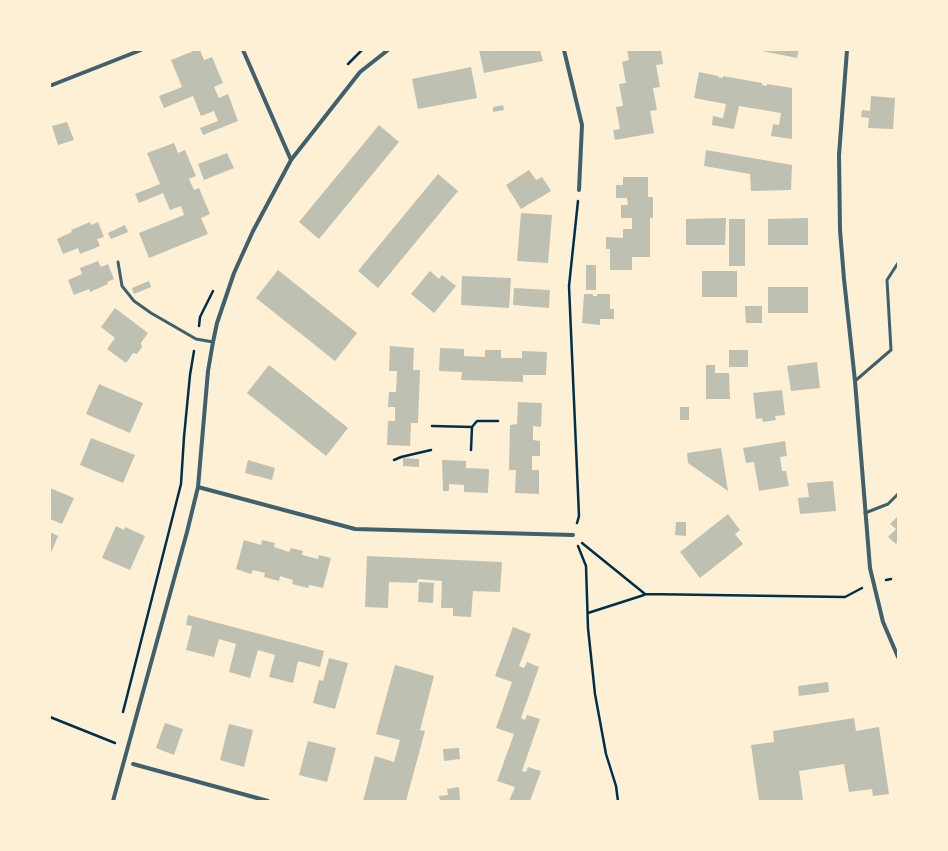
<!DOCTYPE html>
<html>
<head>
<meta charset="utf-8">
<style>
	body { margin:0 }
	#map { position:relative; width:948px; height:851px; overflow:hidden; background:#fdf0d5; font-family:"Source Sans 3",sans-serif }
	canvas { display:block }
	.frame { position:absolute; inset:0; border:51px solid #fdf0d5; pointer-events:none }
</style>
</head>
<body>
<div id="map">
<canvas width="948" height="851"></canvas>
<div class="frame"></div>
</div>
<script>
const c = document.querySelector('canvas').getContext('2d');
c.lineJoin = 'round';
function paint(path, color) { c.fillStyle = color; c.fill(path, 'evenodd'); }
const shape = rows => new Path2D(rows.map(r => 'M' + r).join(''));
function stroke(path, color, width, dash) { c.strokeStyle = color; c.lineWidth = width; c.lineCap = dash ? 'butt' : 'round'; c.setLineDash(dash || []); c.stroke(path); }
paint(shape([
	[196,50,200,50,204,60,212,57,223,83,214,87,219,98,228,94,238,121,203,135,200,128,218,121,214,111,201,116,193,96,164,108,159,96,182,87,171,60],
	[479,50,540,50,543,61,484,73],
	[627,50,661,50,663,64,656,65,660,87,653,88,657,110,650,111,654,133,615,140,613,130,620,129,616,107,623,106,619,84,626,83,622,62,629,60],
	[757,50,799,50,797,58],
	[471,67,477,98,418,109,412,79],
	[699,72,718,76,718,77,723,78,723,76,762,83,762,85,767,86,767,84,792,88,792,139,771,136,773,124,779,125,781,113,739,106,734,129,712,125,713,116,723,118,726,104,694,98],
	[871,96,895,98,893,129,868,128,869,118,861,117,862,110,870,111],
	[503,105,504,110,493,112,493,107],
	[67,122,74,140,58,145,52,126],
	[379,125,399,142,319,239,299,222],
	[174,143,178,153,185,150,196,176,189,179,194,190,199,188,210,214,201,218,208,234,149,258,139,233,184,215,181,206,170,210,163,193,139,203,135,194,160,184,147,153],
	[706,150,792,165,791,190,751,191,750,174,704,166],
	[227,153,234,168,204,180,198,164],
	[529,170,536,180,542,177,551,191,521,209,506,185],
	[438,174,458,191,378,288,358,271],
	[623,177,648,177,648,197,653,197,653,218,650,218,650,257,632,257,632,270,610,270,610,249,606,249,606,237,623,238,623,229,632,229,632,218,621,218,621,205,628,205,627,198,616,198,616,185,623,185],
	[521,213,552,215,548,263,517,261],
	[726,218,725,245,686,245,686,219],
	[808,218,808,245,768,245,768,219],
	[729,219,745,219,745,266,729,266],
	[90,222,91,225,98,222,104,237,97,239,100,246,80,254,78,248,63,254,57,239,72,232,71,230],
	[125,225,128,232,111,239,108,233],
	[98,261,101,267,108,264,114,279,107,282,108,284,90,292,89,289,74,295,68,280,82,274,80,268],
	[586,265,596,265,596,290,586,290],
	[278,270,357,333,335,361,256,298],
	[430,271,439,279,442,275,456,286,434,313,411,294],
	[702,271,737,271,737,297,702,297],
	[462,276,511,278,509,308,461,305],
	[149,281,151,287,134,294,132,288],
	[768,287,808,287,808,313,768,313],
	[514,288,550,290,549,308,513,305],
	[584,294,593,294,593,296,597,296,597,294,610,294,610,309,614,309,614,319,600,319,600,325,582,323],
	[745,306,762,306,762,323,746,323],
	[115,308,148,333,141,343,142,347,137,354,133,353,126,363,107,349,115,338,101,327],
	[390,346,414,348,413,370,420,370,418,423,411,423,410,446,387,445,388,421,395,421,395,407,388,407,389,392,396,392,397,371,389,371],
	[440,348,464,349,464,356,485,357,485,350,501,350,501,358,522,358,522,351,547,352,546,375,523,375,523,382,461,380,462,372,439,371],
	[729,350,748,350,748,367,729,367],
	[817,362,820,388,791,391,787,366],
	[269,365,348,428,326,456,247,393],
	[706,365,715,365,715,373,729,373,730,399,706,399],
	[99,384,143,403,130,433,86,414],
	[782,390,785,415,775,416,776,420,763,422,762,418,756,419,753,393],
	[518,402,542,403,541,427,533,426,533,440,540,441,540,456,532,456,532,470,539,470,539,494,515,493,516,470,509,470,510,425,517,424],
	[680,407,689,407,689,420,680,420],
	[91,438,135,455,123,483,80,465],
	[785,441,787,456,780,457,782,471,786,471,789,486,759,491,754,462,746,463,743,448],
	[721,448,728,491,688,463,687,453],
	[403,458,419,459,419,467,403,466],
	[248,460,275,468,272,480,245,473],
	[442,460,466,461,466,468,489,469,488,493,464,492,464,485,449,484,449,491,443,491],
	[833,481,836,511,800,514,798,498,809,497,807,483],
	[50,488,74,498,62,524,50,519],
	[728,514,740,530,735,534,743,544,700,578,680,552],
	[898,516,898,541,896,544,888,537,896,529,890,524],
	[676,522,686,522,686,536,675,535],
	[116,526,124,530,125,527,145,536,130,570,102,558],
	[50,532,58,536,50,555],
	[244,540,261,545,262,540,275,543,274,547,289,552,291,548,303,551,302,555,318,559,319,555,331,558,323,588,309,585,308,588,292,584,293,580,280,576,279,581,264,577,265,573,253,570,251,574,236,569],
	[367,556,502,562,500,592,473,591,471,617,453,616,453,608,441,608,442,581,418,579,417,583,389,582,388,608,365,607],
	[419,582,434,583,433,603,418,602],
	[188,615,324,651,320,667,298,661,293,683,269,677,275,655,258,650,250,678,229,672,236,644,219,639,214,657,186,650,192,626,186,625],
	[513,627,531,634,519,666,524,668,527,662,539,667,521,718,525,720,527,715,540,719,522,771,526,772,528,767,541,771,530,801,509,801,515,787,497,781,514,734,496,728,512,682,495,676],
	[329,658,348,663,335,709,313,703,319,680,323,681],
	[395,665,434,676,420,730,425,731,406,801,363,801,375,756,394,762,400,740,376,734],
	[828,682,829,692,799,696,798,686],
	[854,718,856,731,879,727,889,794,873,796,872,789,849,792,844,764,799,771,803,800,759,801,751,745,774,742,773,731],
	[165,723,183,729,174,755,156,748],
	[229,724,253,730,244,767,220,760],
	[308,741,336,748,327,782,299,775],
	[459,748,460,759,444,761,443,749],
	[459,787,460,801,440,801,439,796,448,795,447,789]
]), '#bec0b2');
stroke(shape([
	[348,64,362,50],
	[199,326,200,317,213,291],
	[432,426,472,427,477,421,498,421],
	[471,450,472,427],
	[394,460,401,457,431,450],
	[577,523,579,516,569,286,578,201],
	[582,543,645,594,845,597,862,588],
	[578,546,586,566,588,628,595,694,606,754,616,786,618,801],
	[886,580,891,579],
	[588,613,644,595],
	[123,712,181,484,184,437,190,375,194,351],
	[50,717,115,743]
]), '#003049', 2.5);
stroke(shape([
	[118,262,122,286,134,301,151,313,196,339,213,342],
	[855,381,891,350,887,280,898,263],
	[865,513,888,504,898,494]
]), '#3f606c', 3);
stroke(shape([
	[243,50,291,160],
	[564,50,582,125,579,190],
	[847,50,839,155,840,230,844,279,855,381,870,568,883,622,898,657],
	[52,85,141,50],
	[198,487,355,529,573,535],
	[133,764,268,801],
	[113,801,187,532,198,487,208,371,213,342,217,323,234,273,253,231,291,160,360,72,388,50]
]), '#3f606c', 4);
</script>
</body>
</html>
